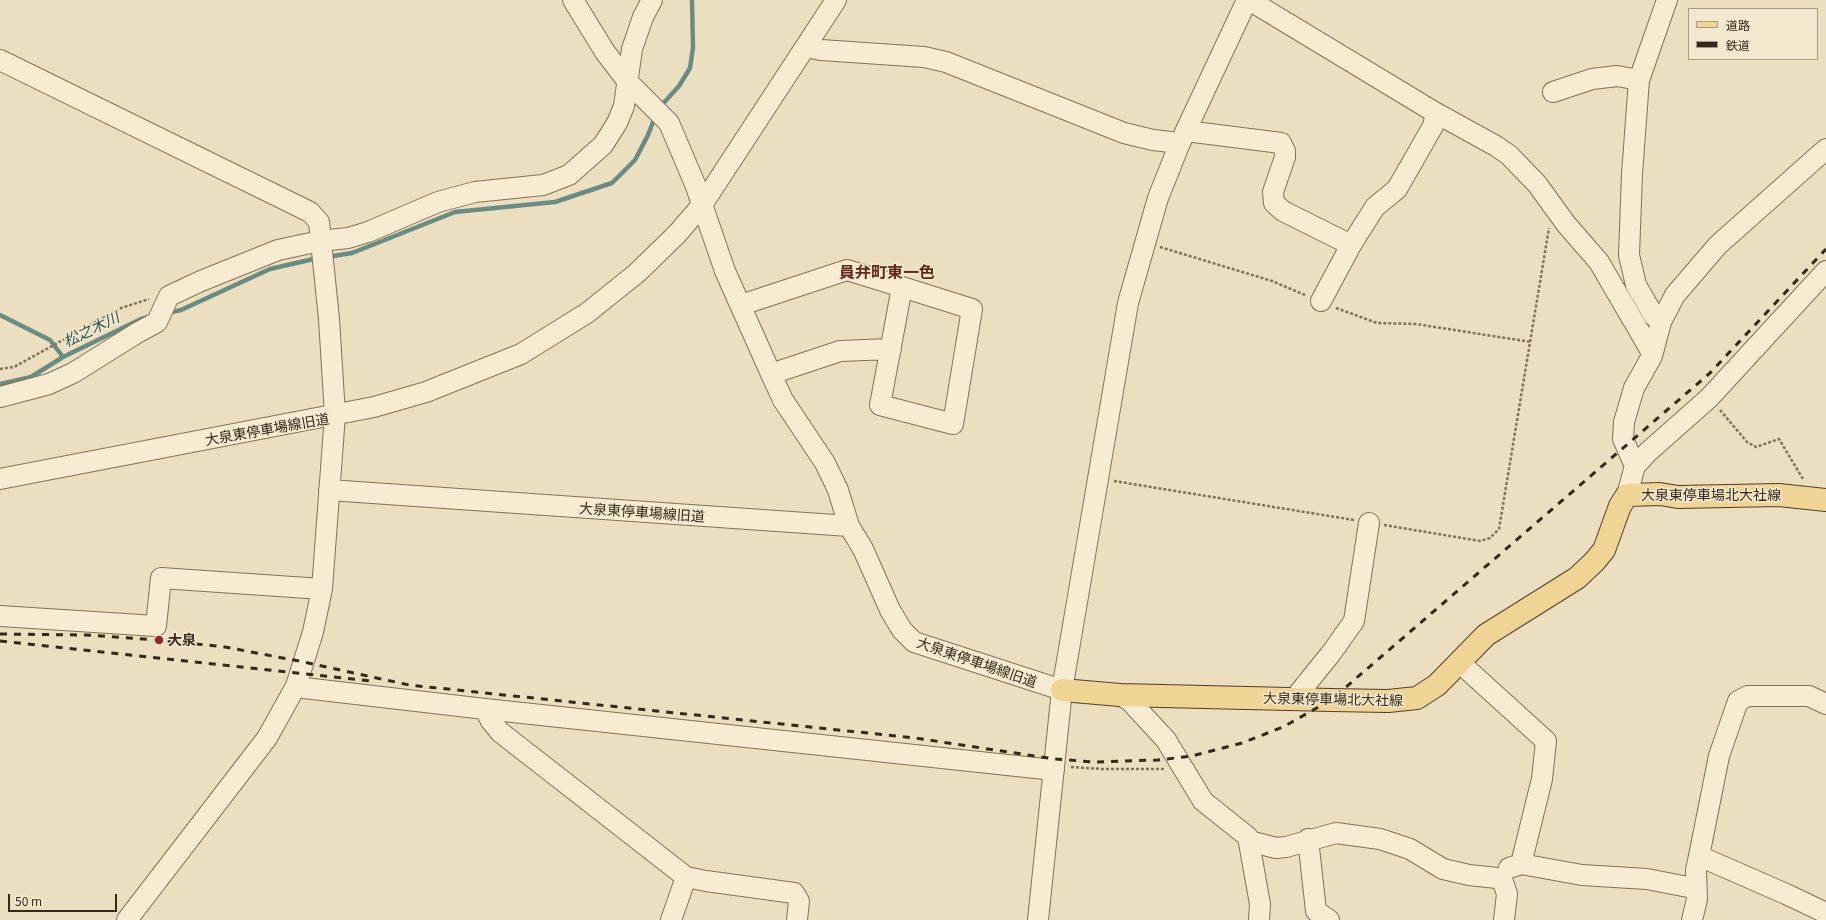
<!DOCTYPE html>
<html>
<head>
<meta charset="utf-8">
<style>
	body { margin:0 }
	#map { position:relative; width:1826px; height:920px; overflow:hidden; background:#ecdfbf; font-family:Georgia,"Noto Sans JP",serif }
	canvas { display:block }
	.legend { position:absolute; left:1688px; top:8px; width:130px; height:52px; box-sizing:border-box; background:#f4e9ce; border:1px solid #a79c87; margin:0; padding:5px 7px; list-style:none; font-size:12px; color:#34281c }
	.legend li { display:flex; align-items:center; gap:8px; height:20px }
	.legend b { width:20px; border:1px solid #a79c87 }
	.scale { position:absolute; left:8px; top:894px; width:109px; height:18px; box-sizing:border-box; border:2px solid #34281c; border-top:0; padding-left:5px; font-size:12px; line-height:14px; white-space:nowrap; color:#34281c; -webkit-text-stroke:3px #f4e9ce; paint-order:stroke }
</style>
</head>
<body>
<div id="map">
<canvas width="1826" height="920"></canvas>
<ul class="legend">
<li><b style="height:5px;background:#efd496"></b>道路</li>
<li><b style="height:5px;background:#34281c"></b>鉄道</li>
</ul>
<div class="scale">50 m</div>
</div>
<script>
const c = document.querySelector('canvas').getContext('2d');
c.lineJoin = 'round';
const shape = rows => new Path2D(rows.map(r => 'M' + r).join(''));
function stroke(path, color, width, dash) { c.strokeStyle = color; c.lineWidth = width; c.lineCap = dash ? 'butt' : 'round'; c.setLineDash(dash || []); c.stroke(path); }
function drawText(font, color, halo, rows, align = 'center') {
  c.font = font + ' Georgia,"Noto Sans JP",serif'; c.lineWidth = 3; c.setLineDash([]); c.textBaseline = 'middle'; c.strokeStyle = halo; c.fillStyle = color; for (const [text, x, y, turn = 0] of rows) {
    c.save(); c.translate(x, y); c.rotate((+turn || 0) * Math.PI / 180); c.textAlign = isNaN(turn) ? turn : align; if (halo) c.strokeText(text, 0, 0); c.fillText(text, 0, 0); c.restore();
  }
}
stroke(shape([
	[660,107,679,86,690,68,693,48,692,0],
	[327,257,352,253,455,212,555,202,612,183,635,160,648,135,655,117],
	[168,313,181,310,270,269,318,258],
	[0,315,50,340,63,357],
	[0,384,31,377,63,357,141,319,149,317]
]), '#6a8b83', 4.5);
const minor = shape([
	[573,0,605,52,628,82,669,123,695,184,725,271,771,374,783,400,825,463,838,490,849,526,863,549,890,610,902,630,914,642,1062,690],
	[1249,0,1436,113,1496,146,1509,155,1537,184,1566,224,1599,262,1652,353],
	[806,47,821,50,924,57,946,62,1124,133,1153,140,1180,143],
	[0,60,310,212,319,222,329,319,335,415,322,589,313,632,296,686,267,738,127,920],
	[1553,92,1592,79,1617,76,1639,80],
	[1186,131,1281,143,1285,151,1285,157,1273,192,1274,203,1283,211,1351,245,1375,207,1397,189,1433,126,1436,113],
	[1321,301,1351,245],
	[741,305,847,270,902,287,972,309,953,424,880,405,902,287],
	[1661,322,1654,316,1636,285,1629,255,1632,174,1639,80,1667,0],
	[771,374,840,351,891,349],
	[0,397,49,384,73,373,137,333,157,322,169,296,201,281,278,250,320,241,348,238,368,232,438,202,475,192,543,185,569,175,603,145,617,123,624,106,632,49,643,17,652,0],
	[1635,466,1623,439,1624,422,1634,388,1652,356,1661,322,1675,295,1718,245,1826,149],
	[0,479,374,407,426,392,521,354,587,313,637,273,677,234,702,205,836,0],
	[329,490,849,526],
	[1627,495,1635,466,1648,452,1709,398,1826,271],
	[0,616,156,626,161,578,322,589],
	[1459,662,1546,741,1542,779,1521,864],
	[296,686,304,688,485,709,1054,770],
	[1120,695,1130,701,1166,740,1203,801,1248,837,1260,904,1259,920],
	[1295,698,1332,652,1354,621,1369,523],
	[1826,704,1809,696,1748,696,1738,701,1719,756,1699,856,1786,894,1826,913],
	[485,709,491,721,500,732,686,877,706,881,794,893,799,901,797,920],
	[1308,839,1316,911,1329,920],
	[1249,841,1276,848,1286,847,1336,833,1380,839,1410,849,1443,869,1469,875,1497,878,1503,882,1507,894,1504,920],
	[1509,868,1521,864,1582,875,1647,879,1688,887,1696,886],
	[671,920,686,877],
	[1038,920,1062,690,1128,303,1158,198,1180,143,1247,0],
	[1692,920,1697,899,1696,870,1699,856]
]);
const major = shape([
	[1062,690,1120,695,1331,700,1388,701,1417,698,1437,685,1486,635,1577,578,1594,562,1604,550,1620,506,1627,495,1660,494,1678,497,1779,495,1826,500]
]);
stroke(minor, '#847058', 22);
stroke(major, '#513e2c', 24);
stroke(shape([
	[1160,247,1272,281,1305,295],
	[1336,308,1377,323,1416,324,1531,342],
	[0,369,14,367,121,308,149,299],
	[1720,410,1747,442,1756,447,1779,439,1803,479],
	[1114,481,1354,520],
	[1384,525,1480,541,1490,538,1499,529,1549,228],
	[1071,767,1102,769,1164,769]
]), '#847058', 2.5, [3, 2]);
stroke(minor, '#f7ecd1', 20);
stroke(major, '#efd496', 22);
stroke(shape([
	[0,634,86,635,159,640,225,647,304,662,409,685,915,738,1055,759,1094,762,1158,760,1192,756,1242,743,1283,727,1331,700,1710,373,1826,249],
	[0,641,371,681]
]), '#34281c', 3, [7, 7]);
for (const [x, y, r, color] of [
	[159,640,5,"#912a2a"]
]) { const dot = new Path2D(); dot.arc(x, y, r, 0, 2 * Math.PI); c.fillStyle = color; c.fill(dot); stroke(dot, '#f4e9ce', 1.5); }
drawText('14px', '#34281c', '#f4e9ce', [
	["大泉東停車場線旧道",267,429,-10],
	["大泉東停車場北大社線",1711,495],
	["大泉東停車場線旧道",642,512,4],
	["大泉東停車場線旧道",977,662,19],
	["大泉東停車場北大社線",1333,699,1]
]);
drawText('bold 14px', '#34281c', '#f4e9ce', [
	["大泉",168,640]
], 'left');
drawText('italic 15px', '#2b5351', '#f4e9ce', [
	["松之木川",91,329,-26]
]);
drawText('bold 16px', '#5f2b1d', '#f4e9ce', [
	["員弁町東一色",887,272]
]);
</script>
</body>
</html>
